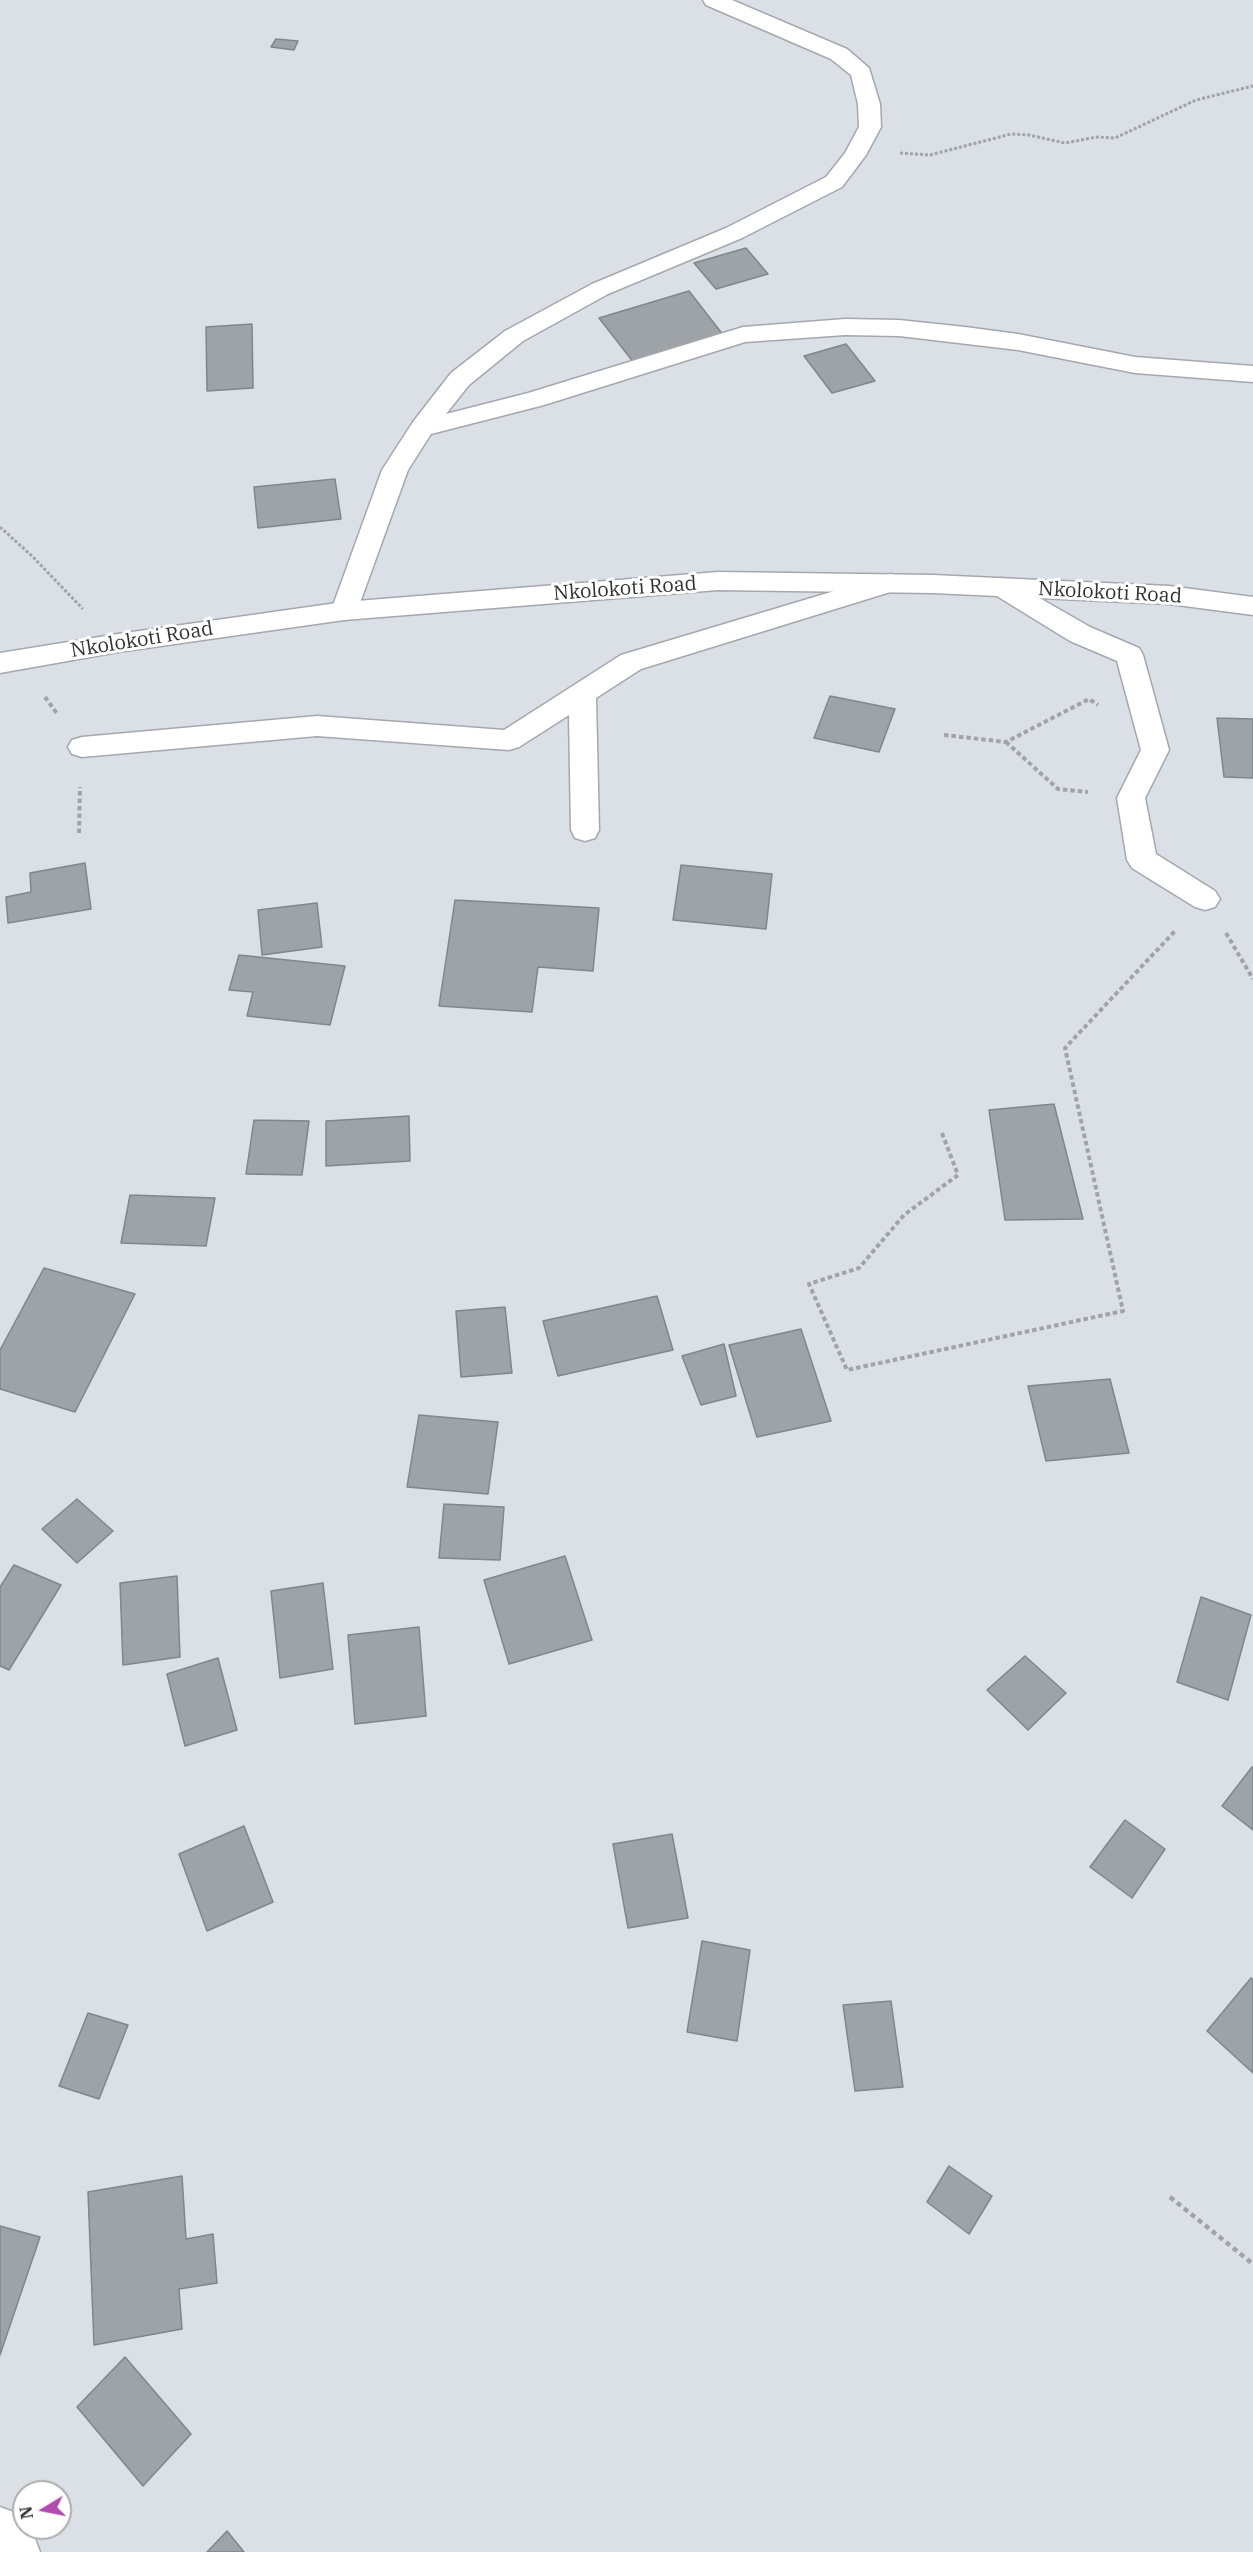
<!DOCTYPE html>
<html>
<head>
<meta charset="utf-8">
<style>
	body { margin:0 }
	#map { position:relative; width:1253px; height:2552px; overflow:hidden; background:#dbe0e6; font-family:"IBM Plex Serif",serif }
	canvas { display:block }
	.north { position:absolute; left:12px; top:2480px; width:60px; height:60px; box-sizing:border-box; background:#fff; border:2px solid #acadae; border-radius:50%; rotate:260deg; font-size:16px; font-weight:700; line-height:24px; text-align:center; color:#303234 }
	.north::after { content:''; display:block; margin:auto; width:21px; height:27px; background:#b14baf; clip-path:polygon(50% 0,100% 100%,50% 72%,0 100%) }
</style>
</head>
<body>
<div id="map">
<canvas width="1253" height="2552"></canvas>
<div class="north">N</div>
</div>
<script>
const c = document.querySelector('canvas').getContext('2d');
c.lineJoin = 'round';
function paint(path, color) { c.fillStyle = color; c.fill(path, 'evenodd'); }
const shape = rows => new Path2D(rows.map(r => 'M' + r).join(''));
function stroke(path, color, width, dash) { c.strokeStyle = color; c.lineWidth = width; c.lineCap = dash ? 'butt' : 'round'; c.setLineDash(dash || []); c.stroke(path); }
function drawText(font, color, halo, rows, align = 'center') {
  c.font = font + ' "IBM Plex Serif",serif'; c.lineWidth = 6; c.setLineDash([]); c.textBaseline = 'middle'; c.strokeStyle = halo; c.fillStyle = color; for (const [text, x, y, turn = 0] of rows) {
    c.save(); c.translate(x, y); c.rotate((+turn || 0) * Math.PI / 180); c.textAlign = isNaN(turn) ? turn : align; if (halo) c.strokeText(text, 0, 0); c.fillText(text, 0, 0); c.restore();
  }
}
const building = shape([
	[276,39,298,41,294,50,271,47,276,39],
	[746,248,768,274,716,289,694,263,746,248],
	[689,291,724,336,634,363,599,318,689,291],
	[252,324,253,388,207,391,206,327,252,324],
	[846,344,875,381,832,393,804,356,846,344],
	[335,479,341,519,258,528,254,487,335,479],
	[830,696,895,709,879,752,814,738,830,696],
	[1217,718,1253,719,1253,778,1224,777,1217,718],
	[85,863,91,909,8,923,6,897,31,892,30,873,85,863],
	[681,865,772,874,766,929,673,920,681,865],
	[455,900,599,908,593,971,538,967,532,1012,439,1006,455,900],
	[317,903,322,947,262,955,258,910,317,903],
	[239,955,345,966,330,1025,247,1016,253,992,229,990,239,955],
	[1054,1104,1083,1219,1005,1220,989,1110,1054,1104],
	[409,1116,410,1161,326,1166,326,1121,409,1116],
	[254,1120,309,1121,302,1175,246,1174,254,1120],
	[130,1195,215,1198,206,1246,121,1243,130,1195],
	[44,1268,135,1294,75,1412,0,1389,0,1350,44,1268],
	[657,1296,673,1350,558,1376,543,1321,657,1296],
	[505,1307,512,1373,461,1377,456,1311,505,1307],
	[801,1329,831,1421,757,1437,729,1345,801,1329],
	[724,1344,736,1396,701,1405,682,1356,724,1344],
	[1110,1379,1129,1453,1046,1461,1028,1386,1110,1379],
	[419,1415,498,1422,488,1494,407,1487,419,1415],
	[77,1499,113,1531,77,1563,42,1529,77,1499],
	[444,1504,504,1507,500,1560,439,1558,444,1504],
	[565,1556,592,1640,509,1664,484,1580,565,1556],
	[14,1565,61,1585,9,1670,0,1666,0,1587,14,1565],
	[177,1576,180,1657,123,1665,120,1583,177,1576],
	[323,1583,333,1669,280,1678,271,1591,323,1583],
	[1201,1597,1251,1615,1228,1700,1177,1682,1201,1597],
	[419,1627,426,1716,355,1724,348,1635,419,1627],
	[1025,1656,1066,1693,1028,1730,987,1690,1025,1656],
	[218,1658,237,1730,185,1746,167,1674,218,1658],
	[1252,1767,1253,1768,1253,1830,1222,1806,1252,1767],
	[1125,1820,1165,1849,1132,1898,1090,1867,1125,1820],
	[244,1826,273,1902,207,1931,179,1854,244,1826],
	[672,1834,688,1918,628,1928,613,1844,672,1834],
	[702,1941,750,1950,737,2041,687,2032,702,1941],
	[1251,1978,1253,1980,1253,2073,1207,2031,1251,1978],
	[891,2001,903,2087,855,2091,843,2005,891,2001],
	[88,2013,128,2025,99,2099,59,2086,88,2013],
	[949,2166,992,2196,969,2234,927,2202,949,2166],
	[182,2176,186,2239,213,2234,217,2283,179,2289,182,2329,94,2345,88,2192,182,2176],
	[0,2226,40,2237,0,2355,0,2226],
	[125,2357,191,2434,143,2486,77,2407,125,2357],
	[227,2531,244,2552,207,2552,227,2531]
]);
paint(building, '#9ea3a8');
stroke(building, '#81868b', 1.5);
const minor = shape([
	[703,0,732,0,847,49,869,68,880,104,881,127,866,155,842,187,742,238,608,294,523,341,469,385,446,414,528,393,743,327,845,319,899,320,965,327,1018,334,1135,357,1253,366,1253,382,1135,373,1018,350,899,336,845,335,745,342,544,405,431,434,408,470,357,611,354,618,344,620,334,618,331,611,382,470,413,422,451,373,505,331,592,284,726,228,826,177,845,153,859,127,858,104,851,75,831,59,706,5,703,0],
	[891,574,900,577,904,583,900,589,641,669,596,698,599,830,595,838,585,841,575,838,571,830,569,715,519,747,509,750,317,736,82,757,72,754,68,747,72,740,82,737,317,716,504,730,621,655,891,574],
	[1001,578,1010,581,1090,627,1139,648,1143,655,1169,750,1145,798,1156,854,1215,891,1220,899,1215,907,1205,910,1195,907,1132,868,1127,860,1117,798,1141,750,1117,661,1070,641,992,593,988,587,992,581,1001,578],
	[0,2507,16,2513,24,2524,24,2528,27,2528,34,2536,40,2552,0,2552,0,2507]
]);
const secondary = shape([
	[718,572,933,575,1169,586,1253,597,1253,615,1169,604,933,593,718,590,344,620,118,652,0,673,0,653,118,634,344,602,718,572]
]);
stroke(minor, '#a4a8ae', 3);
stroke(secondary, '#a4a8ae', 3);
stroke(shape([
	[900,153,930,155,1011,134,1029,135,1065,143,1097,137,1115,138,1196,100,1253,86],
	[0,527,32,556,83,609]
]), '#a0a4a8', 3, [3, 2]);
stroke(shape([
	[45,697,58,715],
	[944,735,1006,742,1089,699,1098,705],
	[1006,742,1058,789,1088,792],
	[79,833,80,787],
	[1226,933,1253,979],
	[942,1133,958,1175,904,1215,859,1268,809,1284,847,1370,1123,1311,1065,1048,1176,930]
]), '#a0a4a8', 4, [4.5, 3]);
stroke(shape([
	[1170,2197,1253,2264]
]), '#a0a4a8', 4.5, [5, 4]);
paint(minor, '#fff');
paint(secondary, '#fff');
drawText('20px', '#303234', '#fff', [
	["Nkolokoti Road",625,589,-4],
	["Nkolokoti Road",1110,593,3],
	["Nkolokoti Road",142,640,-9]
]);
</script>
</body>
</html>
